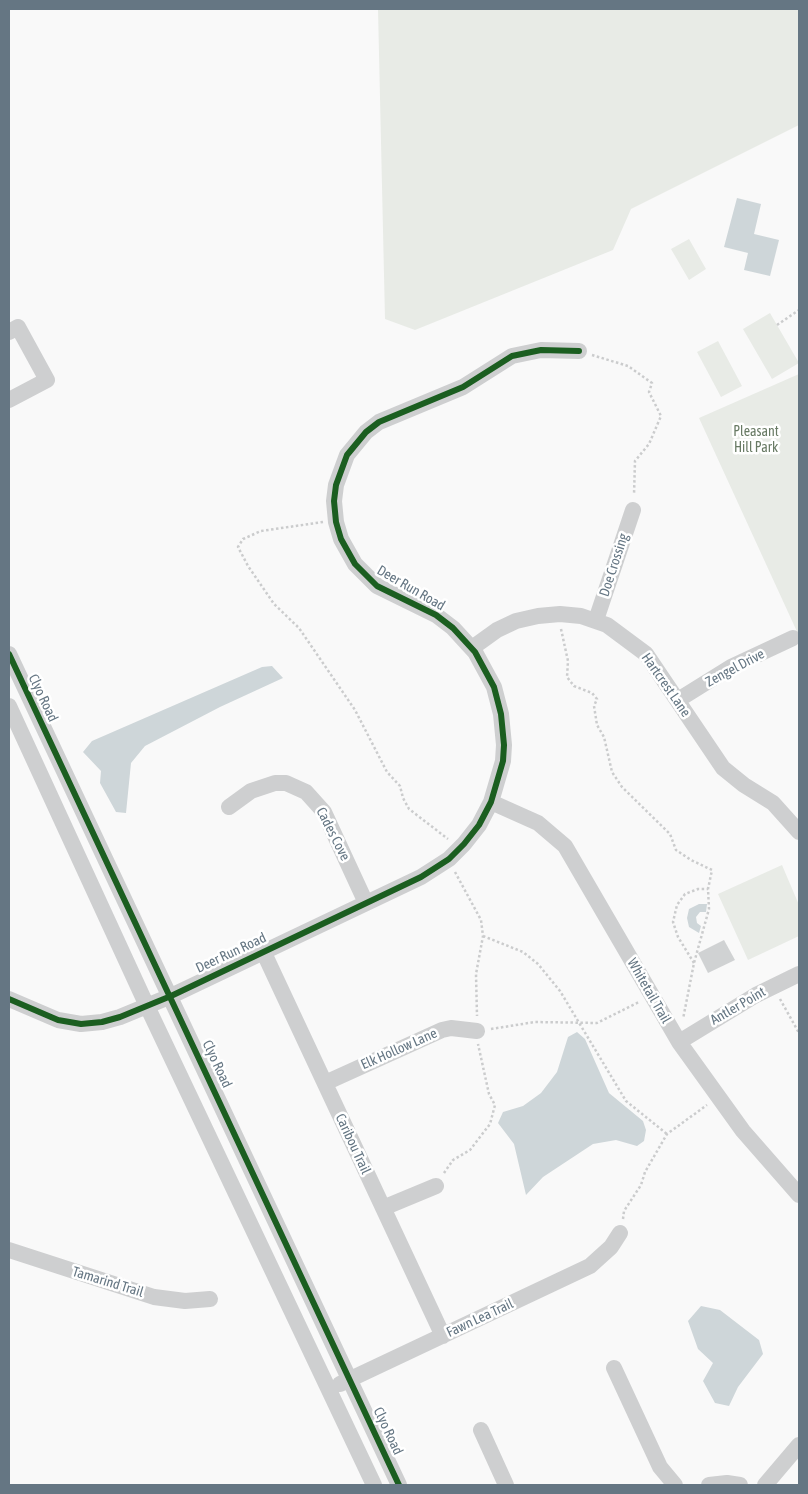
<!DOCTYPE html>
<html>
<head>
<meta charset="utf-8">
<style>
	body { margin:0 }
	#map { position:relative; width:808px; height:1494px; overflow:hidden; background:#f9f9f9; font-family:"Asap Condensed",sans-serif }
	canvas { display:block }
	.frame { position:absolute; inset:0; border:10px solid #657683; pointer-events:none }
</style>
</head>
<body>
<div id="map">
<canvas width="808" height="1494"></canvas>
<div class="frame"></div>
</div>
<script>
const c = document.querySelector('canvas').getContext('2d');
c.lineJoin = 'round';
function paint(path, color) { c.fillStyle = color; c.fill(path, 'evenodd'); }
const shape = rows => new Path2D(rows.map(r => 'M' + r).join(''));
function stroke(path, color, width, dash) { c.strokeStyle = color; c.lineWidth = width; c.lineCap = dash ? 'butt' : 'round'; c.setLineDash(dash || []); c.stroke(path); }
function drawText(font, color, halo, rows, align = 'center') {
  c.font = font + ' "Asap Condensed",sans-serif'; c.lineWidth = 5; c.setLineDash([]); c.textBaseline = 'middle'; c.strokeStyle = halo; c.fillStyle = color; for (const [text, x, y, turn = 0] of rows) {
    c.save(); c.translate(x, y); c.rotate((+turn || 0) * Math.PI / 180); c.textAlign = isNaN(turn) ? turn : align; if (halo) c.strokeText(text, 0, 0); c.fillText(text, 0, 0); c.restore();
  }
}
paint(shape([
	[378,9,799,9,799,125,631,209,613,250,415,330,385,319],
	[689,239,706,269,689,280,671,249],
	[770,313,799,363,772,379,743,329],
	[718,341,742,386,721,397,697,352],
	[799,374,799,636,699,418],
	[782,865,799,905,799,936,748,960,718,894]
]), '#e8ebe6');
paint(shape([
	[737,198,761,204,754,234,779,240,770,276,744,270,748,253,724,247],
	[272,666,283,678,220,707,145,746,131,763,126,813,116,812,100,783,101,771,83,752,92,741,262,667],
	[699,904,707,904,706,912,700,912,696,917,697,923,701,926,699,933,689,927,687,918,689,909],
	[577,1032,585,1039,609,1093,643,1121,646,1130,644,1141,637,1146,616,1140,593,1144,543,1177,526,1195,514,1144,498,1123,503,1112,523,1106,541,1093,557,1072,568,1037],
	[701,1306,720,1310,759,1340,763,1354,738,1387,729,1406,715,1403,703,1381,713,1363,698,1349,688,1321]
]), '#ced6d9');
paint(shape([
	[724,940,735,960,708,973,698,953]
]), '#d0d2d3');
stroke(shape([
	[777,325,799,310],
	[592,355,628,366,652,383,649,392,661,416,649,444,635,461,634,495],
	[323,522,261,531,243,539,238,547,248,566,274,604,299,628,355,710,387,772,400,786,403,798,409,809,448,839],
	[561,629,568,661,567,677,574,686,592,693,597,699,594,706,597,725,604,737,612,772,622,787,670,834,676,850,691,860,712,870,708,889,709,909,694,963,683,1019],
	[455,872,481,920,483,936,476,974,477,1016],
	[483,936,523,952,538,964,560,991,626,1101,667,1134],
	[694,963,678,937,673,922,677,905,685,894,698,889,708,889],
	[780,999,799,1033],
	[491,1029,535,1022,597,1023,639,1002],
	[444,1173,453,1160,470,1150,490,1124,495,1105,489,1094,478,1044],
	[623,1219,624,1211,641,1185,645,1172,667,1134,707,1105]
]), '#cbcccd', 2.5, [2.5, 2.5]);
stroke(shape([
	[9,332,18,327,47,380,9,400],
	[596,620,633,510],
	[472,648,497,630,516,621,538,616,560,614,581,616,607,625,646,654,723,768,744,785,773,803,799,832],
	[9,654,399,1485],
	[678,700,731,667,793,638],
	[9,706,147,1006,374,1485],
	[491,802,538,823,565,846,679,1042,743,1131,799,1195],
	[229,807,251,791,275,783,286,783,306,792,324,812,366,903],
	[263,951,443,1336],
	[9,999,58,1020,81,1024,102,1022,120,1017,171,996,421,877,449,859,464,844,479,825,491,802,503,761,504,745,501,714,494,687,475,652,453,628,436,615,377,586,355,564,341,539,336,522,334,501,336,485,347,455,366,432,379,422,463,387,512,356,541,350,579,351],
	[679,1042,756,995,799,974],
	[325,1083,442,1030,451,1028,477,1031],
	[383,1208,436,1186],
	[9,1250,154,1297,185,1301,210,1299],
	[614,1368,660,1467,675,1485],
	[340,1384,590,1266,611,1247,620,1233],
	[481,1430,506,1485],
	[709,1485,727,1483,740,1485],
	[765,1485,799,1445]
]), '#cecfd0', 16);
stroke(shape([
	[9,654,399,1485],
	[9,999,58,1020,81,1024,102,1022,120,1017,171,996,421,877,449,859,464,844,479,825,491,802,503,761,504,745,501,714,494,687,475,652,453,628,436,615,377,586,355,564,341,539,336,522,334,501,336,485,347,455,366,432,379,422,463,387,512,356,541,350,579,351]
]), '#1b5e20', 6);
drawText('14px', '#687a64', '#fff', [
	["Pleasant",756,432],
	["Hill Park",756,448]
]);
drawText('14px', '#657683', '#fff', [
	["Doe Crossing",614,565,-72],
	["Deer Run Road",411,588,30],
	["Zengel Drive",735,668,-28],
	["Hartcrest Lane",666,685,55],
	["Clyo Road",43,698,65],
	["Cades Cove",333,834,63],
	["Deer Run Road",231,953,-25],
	["Whitetail Trail",649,991,60],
	["Antler Point",738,1006,-30],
	["Elk Hollow Lane",399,1049,-24],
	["Clyo Road",217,1064,65],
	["Caribou Trail",353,1144,65],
	["Tamarind Trail",108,1282,17],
	["Fawn Lea Trail",480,1318,-25],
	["Clyo Road",388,1431,65]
]);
</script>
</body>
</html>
